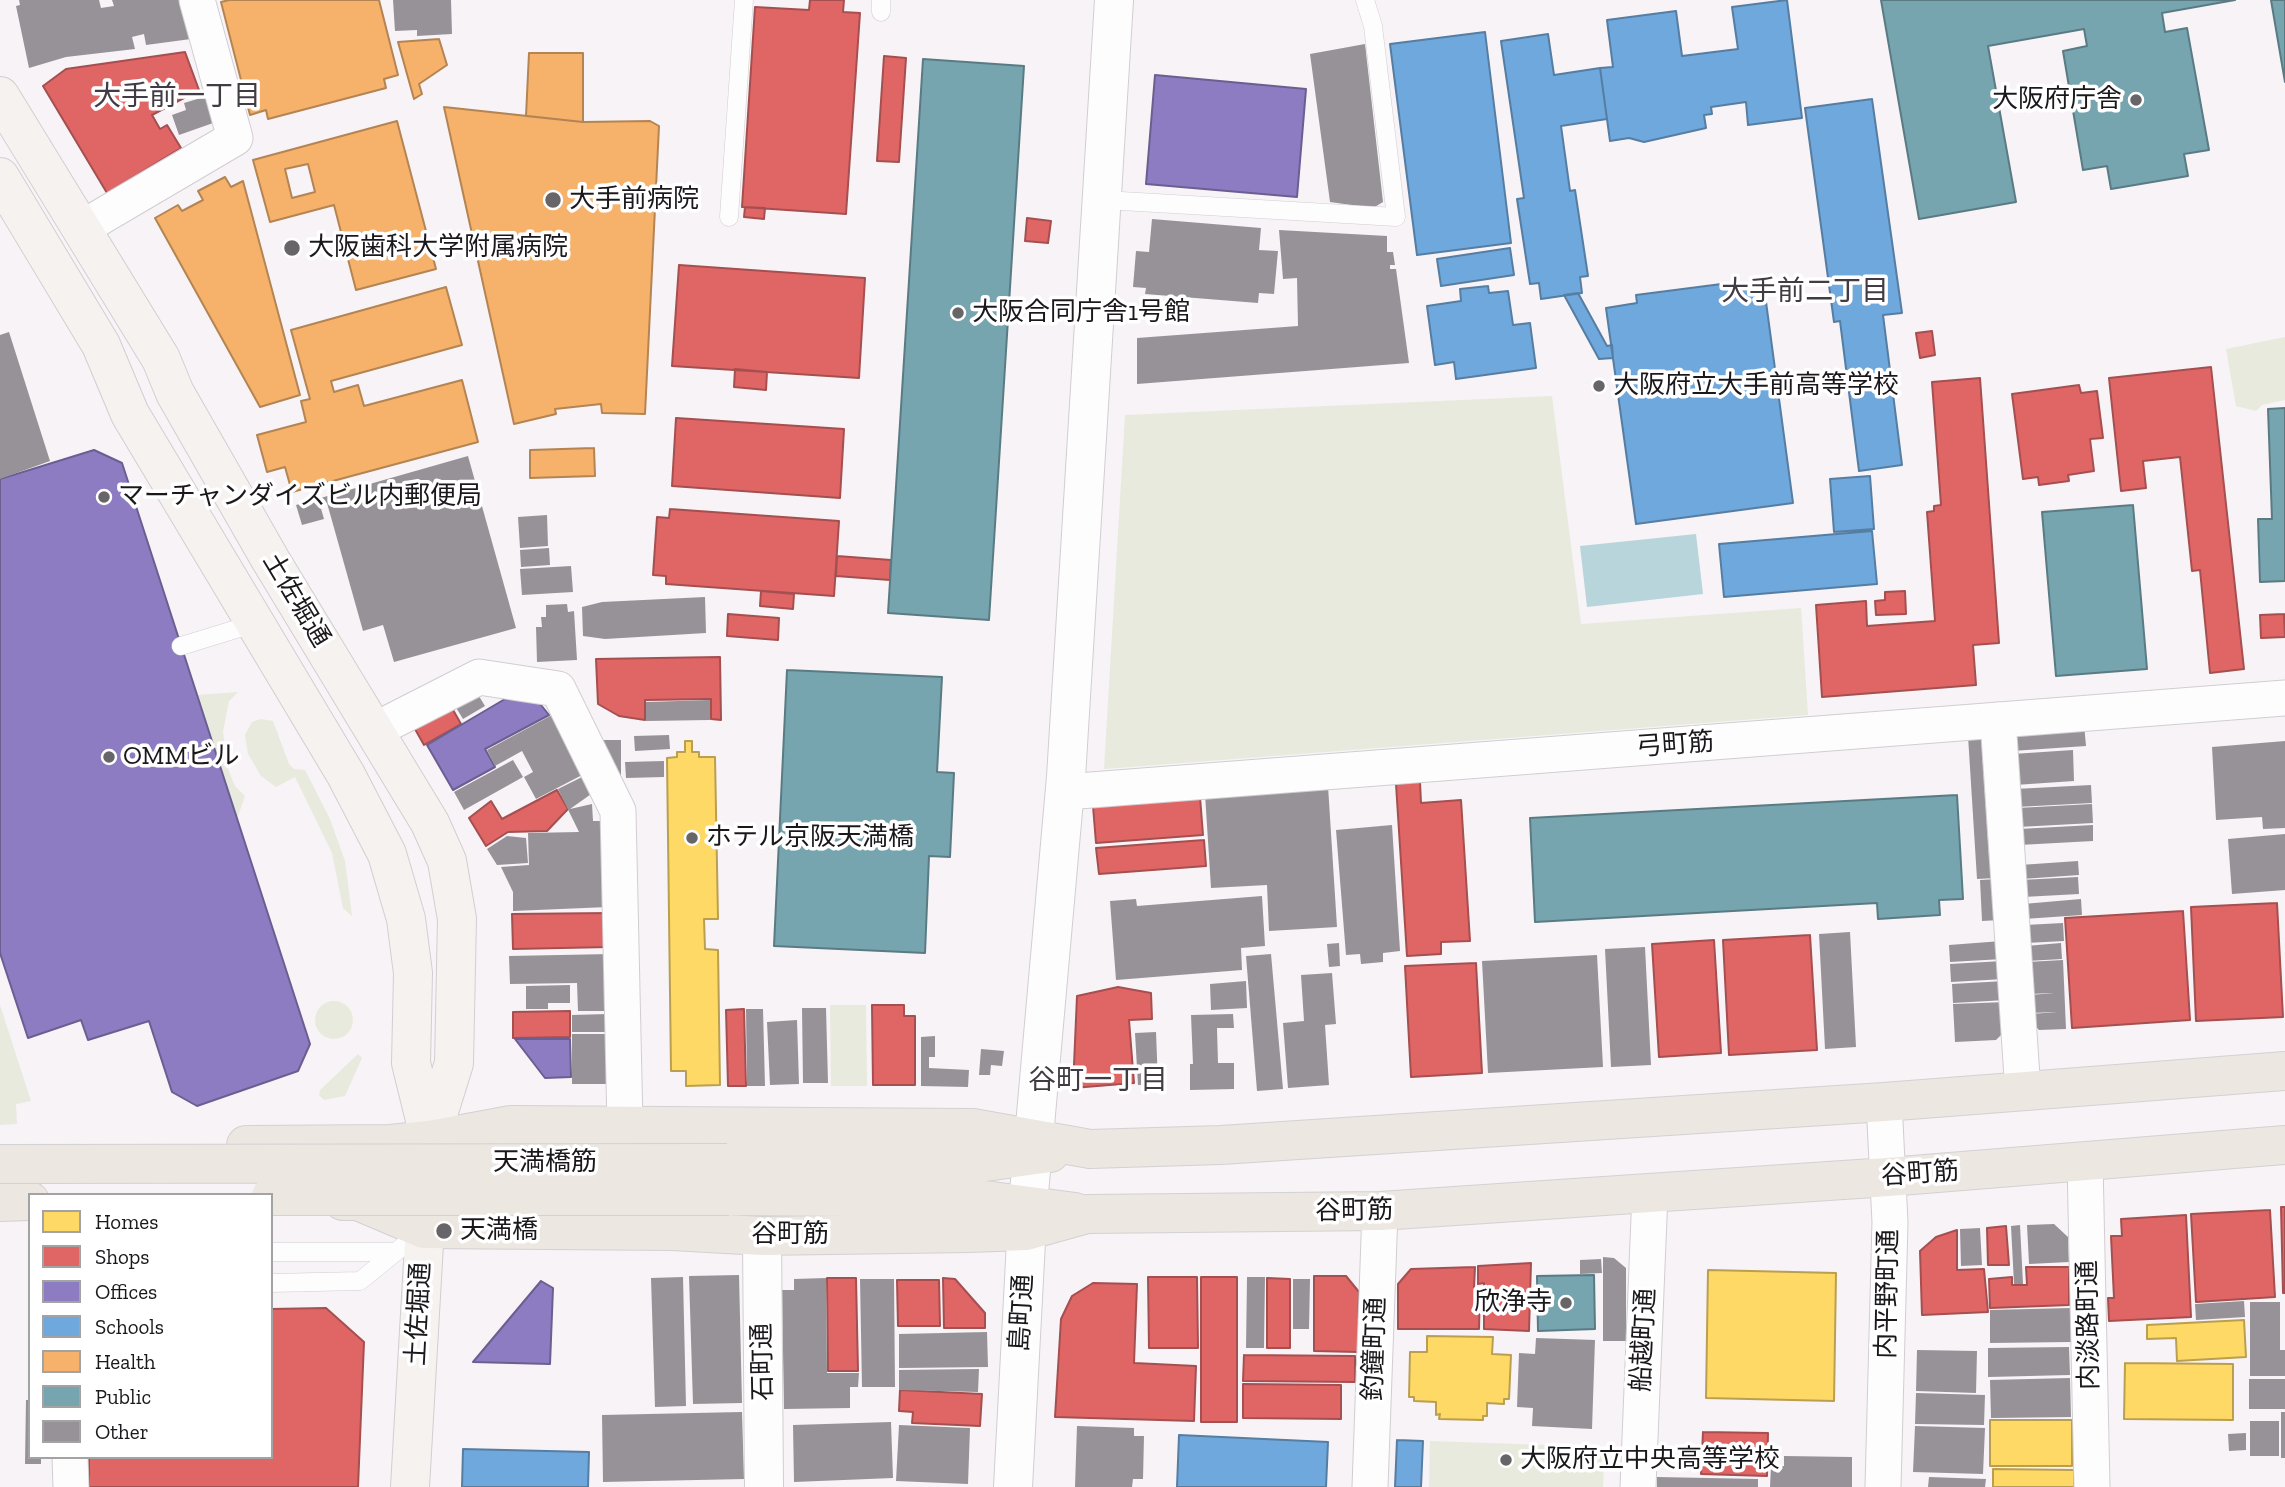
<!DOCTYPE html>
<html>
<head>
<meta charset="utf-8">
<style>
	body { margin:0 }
	#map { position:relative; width:2285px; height:1487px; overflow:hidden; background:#f7f3f7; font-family:"Zilla Slab",serif }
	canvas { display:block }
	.legend { position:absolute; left:28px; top:1193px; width:245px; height:266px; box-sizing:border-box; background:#fff; border:2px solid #a3a3a4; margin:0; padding:9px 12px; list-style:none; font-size:21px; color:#1a181b }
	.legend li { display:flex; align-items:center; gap:14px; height:35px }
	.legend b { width:35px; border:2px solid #a3a3a4 }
</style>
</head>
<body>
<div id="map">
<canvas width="2285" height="1487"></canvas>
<ul class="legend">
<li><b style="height:19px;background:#ffd966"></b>Homes</li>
<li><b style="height:19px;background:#e06666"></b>Shops</li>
<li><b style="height:19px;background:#8e7cc3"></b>Offices</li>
<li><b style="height:19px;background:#6fa8dc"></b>Schools</li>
<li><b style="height:19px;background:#f6b26b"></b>Health</li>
<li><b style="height:19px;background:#76a5af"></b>Public</li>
<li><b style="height:19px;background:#979298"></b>Other</li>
</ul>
</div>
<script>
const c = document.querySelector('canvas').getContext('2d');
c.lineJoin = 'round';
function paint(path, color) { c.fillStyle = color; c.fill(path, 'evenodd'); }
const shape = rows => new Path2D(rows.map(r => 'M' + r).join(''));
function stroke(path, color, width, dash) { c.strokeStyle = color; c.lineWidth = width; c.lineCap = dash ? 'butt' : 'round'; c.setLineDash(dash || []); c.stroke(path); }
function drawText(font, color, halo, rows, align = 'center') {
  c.font = font + ' "Zilla Slab","Noto Sans JP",serif'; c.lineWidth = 7; c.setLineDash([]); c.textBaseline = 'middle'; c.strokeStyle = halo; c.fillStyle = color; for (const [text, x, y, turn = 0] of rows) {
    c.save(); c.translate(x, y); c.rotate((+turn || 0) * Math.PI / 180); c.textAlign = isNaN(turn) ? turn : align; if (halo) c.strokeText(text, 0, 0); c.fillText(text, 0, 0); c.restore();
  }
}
paint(shape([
	[2285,337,2285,400,2262,405,2256,411,2236,406,2226,349],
	[1552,396,1581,624,1801,608,1808,715,1104,769,1125,415],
	[238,692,229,701,223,732,228,769,235,786,245,796,237,819,197,695],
	[261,719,273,721,289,764,294,769,305,770,330,819,345,861,352,916,343,908,332,853,295,777,276,787,261,776,248,754,245,735,252,722],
	'315 1020a19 19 0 1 1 38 0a19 19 0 1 1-38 0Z',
	[0,1005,31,1101,16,1104,17,1124,0,1125],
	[830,1005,866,1005,867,1086,831,1086],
	[358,1054,362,1058,345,1096,324,1100,319,1095,320,1090],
	[1430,1441,1605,1447,1603,1487,1429,1487]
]), '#e8eadd');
paint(shape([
	[1696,534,1703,594,1587,607,1580,546]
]), '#b8d5dc');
const homes = shape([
	[685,741,692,741,692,752,699,752,699,757,715,757,718,919,704,919,705,949,718,950,720,1085,686,1086,686,1071,671,1071,667,758,677,757,677,752,685,752,685,741],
	[1708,1270,1836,1273,1834,1401,1706,1398,1708,1270],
	[2244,1320,2246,1357,2177,1361,2176,1338,2147,1339,2147,1325,2244,1320],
	[1427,1336,1493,1337,1492,1354,1511,1355,1509,1399,1504,1399,1504,1404,1487,1403,1487,1416,1483,1416,1483,1420,1439,1419,1440,1414,1436,1415,1436,1402,1414,1401,1414,1397,1409,1397,1410,1352,1427,1352,1427,1336],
	[2125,1363,2233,1364,2233,1420,2124,1419,2125,1363],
	[1990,1420,2072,1420,2072,1466,1990,1466,1990,1420],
	[1993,1469,2074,1470,2074,1487,1993,1487,1993,1469]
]);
paint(homes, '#ffd966');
stroke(homes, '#ba9f50', 2);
const shops = shape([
	[810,0,844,0,843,12,860,13,846,214,742,207,755,7,809,10,810,0],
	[185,52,199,90,152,115,160,129,167,125,181,148,107,193,43,86,66,69,185,52],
	[884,56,906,58,899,162,877,161,884,56],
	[745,207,765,208,764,219,744,217,745,207],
	[1027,218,1051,221,1048,243,1025,241,1027,218],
	[679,265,865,278,859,378,672,366,679,265],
	[1932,331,1935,355,1920,358,1916,333,1932,331],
	[2211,367,2244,669,2210,673,2200,570,2192,571,2180,457,2143,461,2146,488,2121,491,2109,378,2211,367],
	[735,369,767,372,766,390,734,387,735,369],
	[1980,378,1999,643,1973,645,1976,685,1822,697,1816,605,1866,601,1867,626,1935,621,1927,512,1934,511,1934,506,1941,505,1932,382,1980,378],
	[2079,385,2081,393,2097,391,2103,438,2090,439,2094,471,2068,475,2069,481,2039,485,2038,477,2023,479,2012,394,2079,385],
	[676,418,844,429,840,498,672,486,676,418],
	[670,509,839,521,834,596,666,584,666,576,653,575,657,517,669,518,670,509],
	[837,556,891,560,890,580,836,576,837,556],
	[761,591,794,594,793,609,760,606,761,591],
	[1905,591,1906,614,1876,615,1875,601,1885,600,1885,592,1905,591],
	[728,614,779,618,778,640,727,636,728,614],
	[2284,614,2285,637,2261,638,2260,615,2284,614],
	[720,657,721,720,711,719,711,699,645,700,645,720,619,716,598,704,596,659,720,657],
	[448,701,461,724,424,745,411,722,448,701],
	[1420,782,1421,803,1461,800,1470,941,1441,942,1441,954,1407,956,1396,784,1420,782],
	[557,790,568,809,547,831,508,832,486,846,469,818,491,801,502,819,557,790],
	[1200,797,1203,835,1096,843,1093,806,1200,797],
	[1204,840,1206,866,1099,874,1096,848,1204,840],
	[2277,903,2283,1017,2196,1021,2191,907,2277,903],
	[2183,911,2190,1020,2072,1028,2065,918,2183,911],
	[610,913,610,947,513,949,512,914,610,913],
	[1810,935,1817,1050,1729,1055,1723,940,1810,935],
	[1714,940,1721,1053,1659,1057,1652,944,1714,940],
	[1476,963,1482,1073,1411,1077,1405,966,1476,963],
	[1118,987,1151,993,1152,1019,1129,1020,1134,1083,1073,1088,1077,996,1118,987],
	[872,1005,904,1005,904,1016,915,1016,915,1085,873,1085,872,1005],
	[744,1009,746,1086,728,1086,726,1010,744,1009],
	[570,1011,570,1037,513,1038,513,1012,570,1011],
	[2281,1207,2285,1207,2285,1293,2283,1293,2281,1207],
	[2270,1210,2275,1297,2196,1302,2191,1214,2270,1210],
	[2186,1215,2191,1317,2109,1321,2108,1298,2114,1298,2111,1236,2122,1236,2121,1219,2186,1215],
	[2006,1226,2009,1265,1988,1265,1987,1228,2006,1226],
	[1957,1230,1957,1270,1984,1269,1988,1312,1922,1315,1920,1251,1936,1237,1957,1230],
	[1531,1263,1529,1331,1484,1329,1484,1283,1478,1284,1478,1266,1531,1263],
	[1475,1267,1474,1288,1480,1289,1479,1329,1398,1329,1398,1284,1411,1269,1475,1267],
	[2026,1267,2069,1267,2069,1305,1990,1308,1989,1279,2012,1277,2012,1285,2027,1285,2026,1267],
	[1314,1276,1346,1276,1359,1292,1358,1352,1314,1351,1314,1276],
	[1148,1277,1197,1277,1198,1348,1149,1348,1148,1277],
	[1201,1277,1237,1277,1237,1422,1201,1422,1201,1277],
	[827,1278,856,1278,858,1371,828,1371,827,1278],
	[943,1278,955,1279,985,1313,985,1328,944,1328,943,1278],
	[1267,1278,1290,1279,1290,1348,1267,1348,1267,1278],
	[897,1280,939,1280,940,1326,898,1326,897,1280],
	[1093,1283,1137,1284,1134,1363,1196,1366,1194,1421,1055,1417,1061,1319,1072,1296,1093,1283],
	[326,1308,364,1342,358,1487,89,1487,89,1457,271,1457,271,1309,326,1308],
	[1244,1355,1355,1356,1355,1382,1243,1381,1244,1355],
	[1243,1384,1341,1385,1341,1419,1243,1418,1243,1384],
	[900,1390,982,1394,980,1426,912,1423,913,1412,899,1411,900,1390],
	[1703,1432,1768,1433,1767,1476,1701,1474,1703,1432]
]);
paint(shops, '#e06666');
stroke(shops, '#a54f50', 2);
const offices = shape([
	[1155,75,1306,89,1297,197,1146,184,1155,75],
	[94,450,122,463,310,1044,298,1071,197,1106,172,1092,149,1021,88,1040,81,1020,28,1038,0,953,0,479,94,450],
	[505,699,537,700,549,715,485,749,495,767,453,790,427,745,505,699],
	[515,1039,570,1039,571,1077,545,1078,515,1039],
	[541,1281,553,1288,550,1364,473,1362,541,1281]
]);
paint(offices, '#8e7cc3');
stroke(offices, '#6b5e91', 2);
const schools = shape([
	[1787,0,1802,118,1748,125,1746,102,1711,107,1712,114,1704,115,1706,128,1644,142,1629,138,1610,141,1600,68,1613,67,1607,20,1676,11,1682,56,1738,49,1732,7,1787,0],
	[1485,32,1511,243,1417,255,1390,44,1485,32],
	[1548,34,1554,75,1600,68,1607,119,1561,126,1570,191,1575,190,1588,276,1580,277,1582,293,1541,299,1539,283,1530,284,1517,199,1524,198,1501,41,1548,34],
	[1872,99,1902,313,1883,315,1902,465,1859,471,1840,321,1834,322,1805,108,1872,99],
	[1510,248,1514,275,1441,286,1437,259,1510,248],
	[1737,282,1738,291,1764,287,1793,503,1636,524,1606,308,1637,303,1636,295,1737,282],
	[1488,286,1489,293,1508,291,1513,325,1530,323,1536,368,1456,379,1454,362,1435,365,1427,306,1461,301,1460,289,1488,286],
	[1578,293,1607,346,1612,345,1613,358,1599,359,1564,295,1578,293],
	[1870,476,1874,529,1834,532,1830,479,1870,476],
	[1872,531,1877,584,1724,597,1719,544,1872,531],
	[1179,1435,1328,1442,1326,1487,1177,1487,1179,1435],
	[1397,1440,1423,1441,1421,1487,1395,1487,1397,1440],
	[463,1449,589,1452,588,1487,462,1487,463,1449]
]);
paint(schools, '#6fa8dc');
stroke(schools, '#567da2', 2);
const health = shape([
	[229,0,379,0,398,75,384,79,386,88,268,119,266,110,250,115,221,2,229,0],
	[439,39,447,65,419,84,422,94,414,99,398,42,439,39],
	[529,53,583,53,583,122,526,116,529,53],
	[444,107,583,122,650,121,659,126,645,414,602,413,601,404,555,409,556,414,514,424,444,107],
	[397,121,436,269,356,290,334,205,270,222,253,160,397,121],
	[308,164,315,192,292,198,285,169,308,164],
	[225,177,231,187,243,181,300,395,260,407,155,218,178,205,182,211,203,200,198,191,225,177],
	[446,287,462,345,331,381,334,392,358,385,364,406,462,380,478,442,292,492,285,467,267,472,257,435,306,422,301,401,310,399,291,330,446,287],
	[594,448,595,476,530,478,530,450,594,448]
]);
paint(health, '#f6b26b');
stroke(health, '#b48453', 2);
const public = shape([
	[1881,0,2235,0,2162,13,2165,32,2187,28,2209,150,2184,154,2188,176,2111,189,2107,166,2083,170,2063,51,2087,46,2084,29,1988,46,2016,202,1919,219,1881,0],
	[2271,0,2285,0,2285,82,2271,0],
	[923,59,1024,66,989,620,888,613,923,59],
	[2285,408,2285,581,2260,582,2258,519,2272,519,2268,409,2285,408],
	[2133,505,2147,669,2056,676,2042,512,2133,505],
	[787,670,942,677,937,772,954,773,950,857,929,856,925,953,774,946,787,670],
	[1957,795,1963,899,1939,900,1940,915,1878,919,1877,903,1535,922,1530,818,1957,795],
	[1594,1275,1595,1329,1538,1331,1537,1276,1594,1275]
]);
paint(public, '#76a5af');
stroke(public, '#5a7b83', 2);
paint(shape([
	[19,0,99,0,101,8,114,6,112,0,181,0,191,39,146,45,144,34,132,37,135,49,66,57,29,68,16,6,20,5],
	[393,0,451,0,452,34,417,36,417,30,395,31],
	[1365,44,1383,202,1373,208,1330,202,1310,54],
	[207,96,216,122,179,135,172,115,186,110,184,103],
	[1152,219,1261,228,1259,250,1278,251,1274,294,1259,293,1258,303,1145,294,1146,288,1133,287,1136,251,1149,252],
	[1279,230,1387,236,1387,252,1393,252,1395,265,1390,265,1390,269,1396,269,1409,363,1137,384,1137,338,1298,326,1297,278,1283,279],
	[9,332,50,461,0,479,0,335],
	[468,456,516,628,394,662,383,625,363,631,327,503,320,505,324,519,302,525,296,505],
	[547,515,548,546,520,548,518,517],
	[549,548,550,565,521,567,520,550],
	[571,566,573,592,522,595,520,569],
	[705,597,706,633,605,639,583,636,582,607,602,602],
	[567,604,568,612,574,611,577,660,537,662,536,627,542,627,541,617,546,617,546,605],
	[474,688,485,706,463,719,452,701],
	[710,700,710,720,646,721,646,702],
	[552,715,584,774,536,799,524,777,533,772,522,751,495,766,487,750],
	[2084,724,2086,746,2012,751,2011,742,2022,729],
	[669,735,670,749,635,751,634,736],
	[1981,735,1989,856,1995,856,1996,878,1977,879,1968,736],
	[599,740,621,740,621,776,617,776],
	[2285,741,2285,828,2263,829,2262,817,2216,820,2212,747],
	[2073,750,2074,781,2015,785,2013,754],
	[513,760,523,777,464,810,454,792],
	[664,761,664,777,626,778,625,762],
	[584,776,594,792,570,809,592,804,593,821,605,821,608,907,513,911,513,892,501,867,529,865,528,833,579,832,558,789],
	[2091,785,2092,803,2016,807,2015,789],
	[1328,786,1337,927,1269,931,1267,885,1211,888,1205,794],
	[2092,804,2093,823,2018,827,2017,808],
	[1392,825,1400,951,1383,953,1383,962,1361,964,1360,954,1346,955,1336,830],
	[2093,825,2093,841,2019,845,2019,829],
	[2285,834,2285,890,2232,894,2228,839],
	[507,836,526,838,528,863,497,865,487,849],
	[2078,861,2079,875,2022,879,2020,865],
	[2078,877,2079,894,2023,897,2021,880],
	[1998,879,2000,920,1982,921,1980,880],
	[1262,896,1265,946,1241,948,1242,970,1116,980,1110,901,1136,899,1137,906],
	[2081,899,2082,915,2024,919,2023,904],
	[2063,923,2064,941,2026,943,2025,925],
	[1850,932,1856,1047,1825,1049,1819,934],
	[2002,941,2003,959,1950,962,1949,945],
	[1339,943,1340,966,1329,967,1327,944],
	[2061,943,2062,959,2027,961,2026,946],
	[1645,947,1651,1065,1611,1067,1605,949],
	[611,954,612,1011,578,1011,577,983,510,984,509,956],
	[1271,954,1283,1089,1257,1091,1246,956],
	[1597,955,1603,1067,1488,1073,1482,961],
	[2063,960,2066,1029,2039,1030,2031,1022,2031,1014,2057,1012,2030,1013,2030,995,2054,993,2029,994,2027,962],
	[2003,961,2004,979,1951,982,1950,964],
	[1332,973,1336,1024,1325,1025,1329,1085,1288,1088,1283,1023,1304,1021,1301,975],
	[1246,981,1247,1008,1211,1010,1210,984],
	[2005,981,2006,1000,1953,1003,1952,984],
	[570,985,570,1003,548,1003,548,1009,526,1009,526,986],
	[2007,1002,2008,1028,1996,1040,1955,1042,1953,1004],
	[802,1008,826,1008,828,1083,803,1083],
	[746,1009,763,1009,765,1086,747,1086],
	[608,1014,608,1032,572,1032,572,1015],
	[1233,1014,1234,1028,1217,1028,1218,1063,1234,1063,1234,1089,1190,1090,1190,1064,1193,1064,1191,1015],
	[797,1020,799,1084,770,1085,767,1022],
	[1156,1032,1158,1084,1138,1085,1135,1033],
	[572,1034,609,1034,609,1084,572,1084],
	[935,1036,935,1057,929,1057,929,1068,969,1070,968,1087,921,1086,921,1037],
	[981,1049,1004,1051,1002,1066,991,1065,990,1075,979,1075],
	[2054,1224,2068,1237,2069,1262,2029,1264,2027,1225],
	[2020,1225,2023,1284,2014,1284,2011,1226],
	[1980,1228,1982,1265,1961,1266,1960,1229],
	[1603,1257,1614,1258,1626,1268,1626,1341,1603,1341],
	[1601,1259,1602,1273,1580,1274,1580,1260],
	[739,1275,742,1403,693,1404,689,1276],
	[683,1277,686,1406,655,1407,651,1278],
	[1247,1277,1265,1277,1264,1348,1246,1348],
	[826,1278,827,1373,859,1373,858,1387,850,1387,850,1408,784,1409,782,1290,794,1290,794,1279],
	[860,1279,894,1279,895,1387,862,1387],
	[1293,1279,1310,1279,1309,1329,1293,1329],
	[2244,1301,2245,1317,2196,1320,2195,1304],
	[2250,1302,2280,1302,2280,1350,2285,1350,2285,1376,2250,1376],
	[2071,1308,2071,1342,1990,1343,1990,1310],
	[987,1332,988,1367,899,1368,899,1334],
	[1536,1338,1595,1340,1592,1429,1532,1426,1533,1408,1517,1407,1519,1353,1535,1354],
	[2069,1347,2070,1375,1988,1377,1988,1348],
	[1917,1350,1977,1351,1976,1393,1916,1391],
	[979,1369,978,1392,899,1390,899,1370],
	[2070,1378,2071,1417,1991,1418,1990,1380],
	[2249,1379,2285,1379,2285,1409,2249,1409],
	[1916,1393,1985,1395,1984,1425,1915,1424],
	[26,1400,30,1400,30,1457,41,1457,41,1464,25,1464],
	[742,1412,744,1479,603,1482,602,1415],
	[2281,1412,2285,1412,2285,1458,2281,1458],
	[2250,1421,2279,1421,2279,1456,2250,1456],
	[891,1422,893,1478,794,1482,793,1425],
	[899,1425,970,1428,968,1484,896,1481],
	[1077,1426,1134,1428,1134,1436,1144,1436,1143,1479,1133,1479,1132,1487,1075,1487],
	[1915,1426,1985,1428,1983,1474,1913,1472],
	[2246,1433,2246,1450,2229,1451,2228,1434],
	[1784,1456,1852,1457,1852,1487,1770,1487,1771,1466,1784,1466],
	[1657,1477,1758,1479,1758,1487,1657,1487],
	[1929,1477,1986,1479,1985,1487,1928,1487]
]), '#979298');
const service = shape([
	[881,12,881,0],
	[1104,200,1396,217,1373,26,1365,0],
	[729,217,744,0],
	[181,646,256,623],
	[271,1252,392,1252],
	[271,1283,360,1281,424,1229]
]);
const minor = shape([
	[82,228,235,138,197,0],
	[1998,720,2023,1092],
	[375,730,479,677,558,689,618,811,625,1125],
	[1065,792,2285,698],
	[2085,1162,2092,1487],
	[70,1457,71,1487],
	[1370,1487,1380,1211],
	[1638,1487,1650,1193],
	[1883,1487,1890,1222,1884,1102]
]);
const tertiary = shape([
	[762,1236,764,1487],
	[1013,1487,1028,1204,1066,777,1114,0]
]);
const secondary = shape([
	[0,96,161,359,175,393,270,559,430,823,447,861,457,919,454,1063,430,1140,410,1487],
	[0,177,101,345,130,414,346,775,387,854,406,919,413,973,411,1063,430,1140]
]);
const primary = shape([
	[246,1145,390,1144,430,1140,511,1125,973,1128,1090,1149,1221,1145,1884,1102,2285,1071],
	[727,1163,971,1164,1050,1153],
	[729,1196,970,1198,1075,1212],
	[343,1201,358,1201,424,1229,672,1231,762,1236,969,1233,1026,1231,1087,1214,1380,1211,1888,1177,2285,1145],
	[0,1202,30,1201]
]);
stroke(service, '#d1ced1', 19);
stroke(minor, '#d1ced1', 37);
stroke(tertiary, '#d1ced1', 40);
stroke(secondary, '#d1ced1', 40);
stroke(primary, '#d2d1d3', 40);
stroke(service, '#fefdfe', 18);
stroke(minor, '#fefdfe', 35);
stroke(tertiary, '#fefdfe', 38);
stroke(secondary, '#f5f2ef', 38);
stroke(primary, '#ece7e1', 38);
const primaryBridge = shape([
	[0,1164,727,1163],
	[271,1196,729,1196]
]);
stroke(primaryBridge, '#d2d1d3', 40, []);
stroke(primaryBridge, '#ece7e1', 38);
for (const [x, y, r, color] of [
	[2136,100,7,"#676568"],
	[553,200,9,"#676568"],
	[292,248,9,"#676568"],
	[958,313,7,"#676568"],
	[1599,386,7,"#676568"],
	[104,497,7,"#676568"],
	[109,757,7,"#676568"],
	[692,838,7,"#676568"],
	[444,1231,9,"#676568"],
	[1566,1303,7,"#676568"],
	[1506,1460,7,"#676568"]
]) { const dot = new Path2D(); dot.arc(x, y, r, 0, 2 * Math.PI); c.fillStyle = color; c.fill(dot); stroke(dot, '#fff', 2.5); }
drawText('26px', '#1a181b', '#fff', [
	["大阪府庁舎",2122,100,"right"],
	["大手前病院",569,200],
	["大阪歯科大学附属病院",308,248],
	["大阪合同庁舎1号館",972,313],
	["大阪府立大手前高等学校",1613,386],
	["マーチャンダイズビル内郵便局",118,497],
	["OMMビル",123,757],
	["ホテル京阪天満橋",706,838],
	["天満橋",460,1231],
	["欣浄寺",1552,1303,"right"],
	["大阪府立中央高等学校",1520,1460]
], 'left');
drawText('26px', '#1a181b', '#fff', [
	["土佐堀通",296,600,59],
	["弓町筋",1675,745,-4],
	["天満橋筋",545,1163],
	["谷町筋",1920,1174,-4],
	["谷町筋",1354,1211,-1],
	["谷町筋",790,1235],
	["内平野町通",1888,1294,-89],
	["島町通",1022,1313,-87],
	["土佐堀通",419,1314,-87],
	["内淡路町通",2089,1325,-91],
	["船越町通",1644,1340,-87],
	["釣鐘町通",1375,1349,-88],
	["石町通",763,1362,-91]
]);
drawText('28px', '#413c43', '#fff', [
	["大手前一丁目",177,97],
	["大手前二丁目",1805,292],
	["谷町一丁目",1098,1081]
]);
</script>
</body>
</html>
